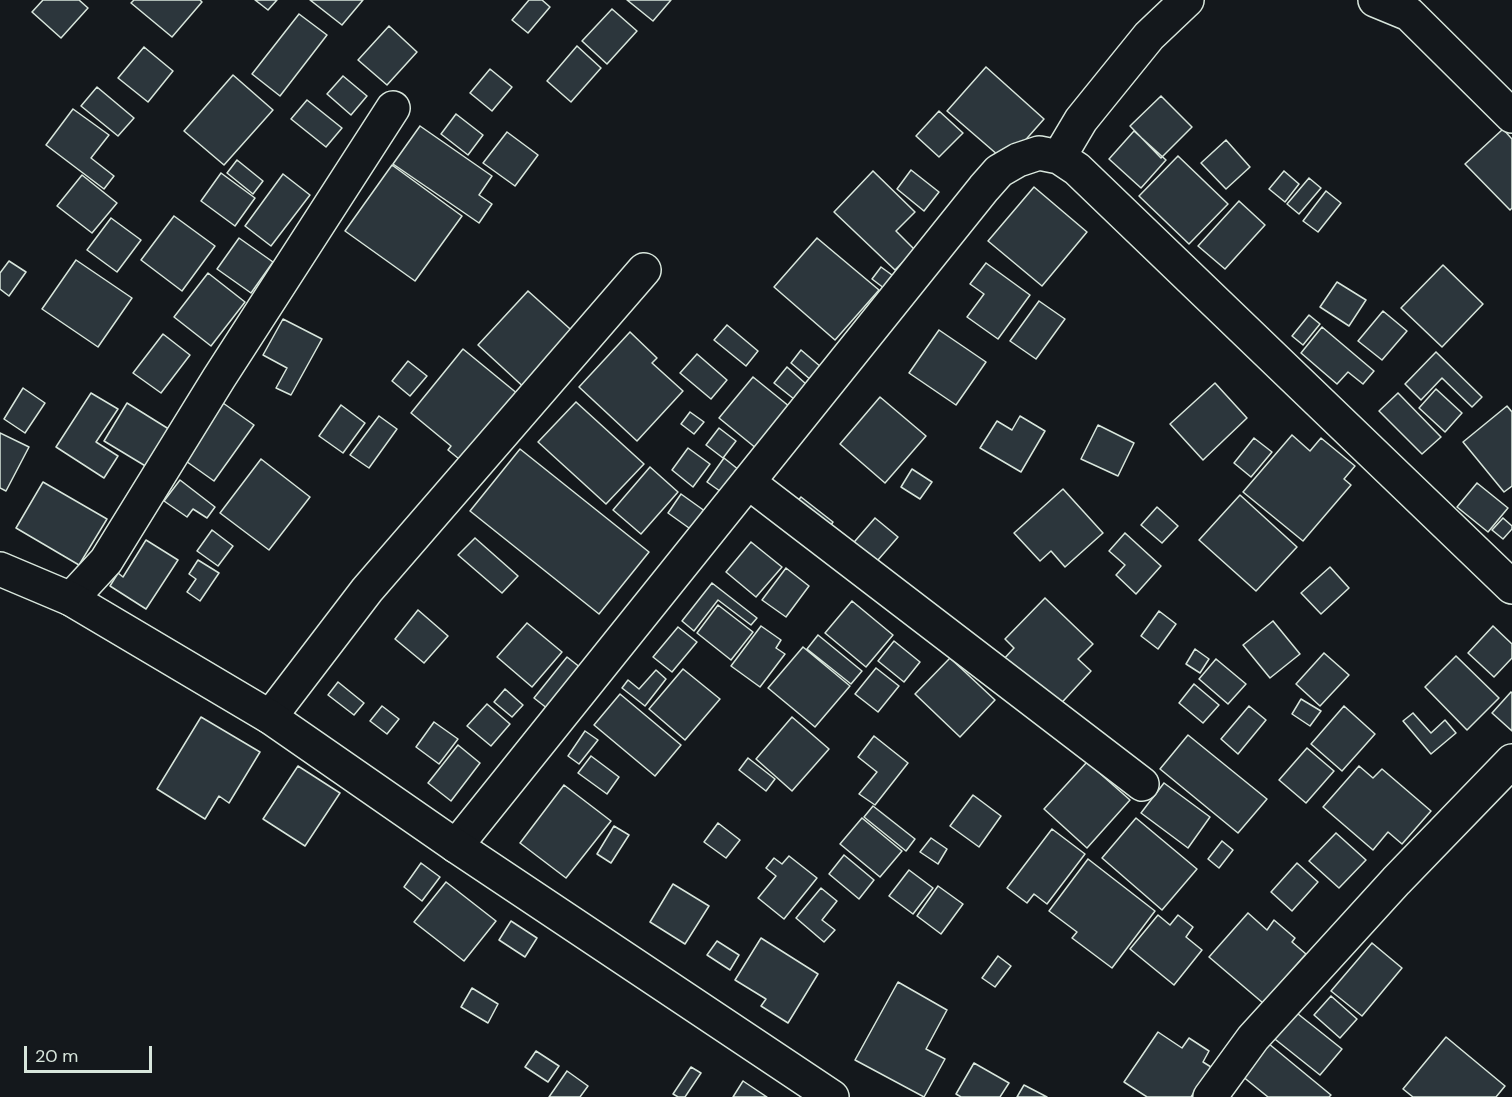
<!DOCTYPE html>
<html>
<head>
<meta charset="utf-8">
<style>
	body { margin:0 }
	#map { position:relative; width:1512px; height:1097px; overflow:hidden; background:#14181c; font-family:"DM Sans",sans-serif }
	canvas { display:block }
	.scale { position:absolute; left:24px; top:1046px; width:128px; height:27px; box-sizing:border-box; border:3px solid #d8e6dc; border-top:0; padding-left:8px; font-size:18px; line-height:21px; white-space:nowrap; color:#d8e6dc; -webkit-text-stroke:4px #14181c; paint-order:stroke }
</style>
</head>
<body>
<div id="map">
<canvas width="1512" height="1097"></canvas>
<div class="scale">20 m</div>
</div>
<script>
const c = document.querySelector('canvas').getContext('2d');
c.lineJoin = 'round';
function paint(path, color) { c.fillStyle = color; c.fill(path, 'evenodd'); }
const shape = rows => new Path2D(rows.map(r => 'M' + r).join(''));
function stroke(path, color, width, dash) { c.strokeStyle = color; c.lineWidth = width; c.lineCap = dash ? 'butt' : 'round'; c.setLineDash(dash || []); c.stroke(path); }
const building = shape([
	[43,0,79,0,88,8,61,38,32,12,43,0],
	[134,0,200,0,202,2,172,37,131,3,134,0],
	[255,0,277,0,268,10,255,0],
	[310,0,363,0,342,25,310,0],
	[529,0,542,0,550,7,528,33,512,20,529,0],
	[627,0,671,0,653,21,627,0],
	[612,9,637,31,607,64,582,41,612,9],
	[299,14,327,35,280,96,252,74,299,14],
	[389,26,417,52,387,85,358,60,389,26],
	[577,46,601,68,571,102,547,81,577,46],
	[144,47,173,71,148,102,118,78,144,47],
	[986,67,1044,119,1006,162,947,111,986,67],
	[490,69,512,87,492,111,470,93,490,69],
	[233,75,273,110,224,165,184,131,233,75],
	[343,76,367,96,351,115,327,94,343,76],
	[97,87,134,118,118,136,81,106,97,87],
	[1161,96,1192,127,1161,158,1130,126,1161,96],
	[307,100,342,128,326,147,291,119,307,100],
	[73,109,109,135,91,158,114,176,104,189,46,145,73,109],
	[939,111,963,133,939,157,916,136,939,111],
	[456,114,483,135,468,155,441,134,456,114],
	[420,126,492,176,479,195,492,204,479,223,393,164,420,126],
	[1503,129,1512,139,1512,208,1510,210,1465,164,1503,129],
	[1134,131,1166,160,1141,188,1109,159,1134,131],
	[507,132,538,155,515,186,483,163,507,132],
	[1226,140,1250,167,1226,189,1201,163,1226,140],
	[1178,156,1228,204,1189,244,1139,196,1178,156],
	[237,160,263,181,253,194,227,173,237,160],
	[392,165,462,216,415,281,345,231,392,165],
	[911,170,939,192,924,211,897,189,911,170],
	[873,171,915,212,896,231,915,250,895,270,834,212,873,171],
	[1284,171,1299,184,1285,202,1269,189,1284,171],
	[221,173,255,198,235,226,201,201,221,173],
	[283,174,310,195,271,246,245,226,283,174],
	[82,175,117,203,92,233,57,206,82,175],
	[1309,178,1321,188,1299,214,1287,204,1309,178],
	[1034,187,1087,232,1042,286,988,241,1034,187],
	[1326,191,1341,203,1318,232,1303,221,1326,191],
	[1239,201,1265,225,1225,269,1198,246,1239,201],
	[174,216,215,246,182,291,141,260,174,216],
	[111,218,141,240,117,272,87,250,111,218],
	[239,238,273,262,251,293,217,269,239,238],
	[817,238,879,290,835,340,774,287,817,238],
	[76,260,132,298,98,347,42,309,76,260],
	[9,261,26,272,9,296,0,289,0,273,9,261],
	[986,263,1030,295,998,339,967,317,984,294,970,284,986,263],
	[1443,265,1483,304,1442,347,1401,308,1443,265],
	[881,267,903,283,893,295,872,279,881,267],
	[208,273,245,302,211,346,174,317,208,273],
	[1337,282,1366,300,1349,326,1320,307,1337,282],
	[528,291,579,337,528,391,478,345,528,291],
	[1039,301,1065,319,1036,359,1010,341,1039,301],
	[1383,311,1407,331,1382,360,1358,341,1383,311],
	[1309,315,1320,324,1303,345,1292,336,1309,315],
	[283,319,322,339,291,395,276,388,287,368,263,355,283,319],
	[727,325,758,351,746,366,714,340,727,325],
	[1322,327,1374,371,1363,384,1348,372,1337,384,1301,353,1322,327],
	[939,330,986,362,956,405,909,373,939,330],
	[630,332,657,358,652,363,683,391,637,441,579,387,630,332],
	[163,334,190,355,161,393,133,373,163,334],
	[463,349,524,399,469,467,448,450,451,446,411,413,463,349],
	[801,350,821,367,811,380,791,363,801,350],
	[1436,352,1482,397,1472,407,1442,378,1421,400,1405,384,1436,352],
	[697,354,727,380,711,399,680,373,697,354],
	[408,361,427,376,410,396,392,381,408,361],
	[787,367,806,384,794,399,774,383,787,367],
	[753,377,795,411,762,453,719,418,753,377],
	[1215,383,1247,418,1203,460,1170,424,1215,383],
	[23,388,45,403,25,433,4,419,23,388],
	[1436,389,1462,413,1445,432,1419,408,1436,389],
	[91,393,118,409,96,442,118,456,104,478,56,447,91,393],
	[1398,393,1441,437,1422,454,1379,411,1398,393],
	[880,397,926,436,885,483,840,444,880,397],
	[576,402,644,464,606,504,538,442,576,402],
	[127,403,180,436,157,473,104,441,127,403],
	[223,403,254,425,214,481,183,459,223,403],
	[341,405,365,423,343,453,319,436,341,405],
	[1507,406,1512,412,1512,486,1504,492,1463,442,1507,406],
	[690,412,704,422,694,434,681,424,690,412],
	[379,416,397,429,369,468,350,455,379,416],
	[1020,416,1045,431,1021,472,980,448,997,421,1012,430,1020,416],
	[1098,425,1134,443,1118,476,1081,459,1098,425],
	[719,428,736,441,723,458,706,445,719,428],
	[0,433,29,447,6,491,0,488,0,433],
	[1292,435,1310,451,1321,438,1355,466,1344,479,1351,485,1303,541,1243,492,1292,435],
	[1254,438,1272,452,1251,477,1234,463,1254,438],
	[688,448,710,464,693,487,672,470,688,448],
	[520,449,649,552,599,614,470,511,520,449],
	[724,458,744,474,727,496,707,482,724,458],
	[261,459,310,497,269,550,220,513,261,459],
	[650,467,678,492,641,534,613,510,650,467],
	[912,469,932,482,920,499,901,487,912,469],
	[180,480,215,507,207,518,193,509,187,517,164,501,180,480],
	[43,482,107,519,79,565,16,528,43,482],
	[1477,483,1508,508,1488,532,1457,507,1477,483],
	[1063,489,1103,533,1065,567,1051,551,1040,561,1014,533,1063,489],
	[681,494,709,514,696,533,668,513,681,494],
	[1240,495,1297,547,1256,591,1199,540,1240,495],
	[801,497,833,522,824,535,791,509,801,497],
	[1157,507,1178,526,1162,543,1141,525,1157,507],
	[875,518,898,537,871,568,849,548,875,518],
	[1503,518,1512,526,1512,529,1503,539,1492,530,1503,518],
	[212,530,233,546,218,566,197,551,212,530],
	[1125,533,1161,566,1136,594,1116,575,1125,565,1109,551,1125,533],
	[475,538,518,576,502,593,458,555,475,538],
	[146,540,178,560,146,609,110,586,118,573,123,577,146,540],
	[751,542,782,567,756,597,726,572,751,542],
	[198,560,219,573,200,601,187,592,196,579,189,574,198,560],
	[1330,567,1349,588,1321,614,1301,593,1330,567],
	[786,568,809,586,786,617,762,600,786,568],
	[712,583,757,618,751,625,718,600,694,631,682,621,712,583],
	[1045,598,1093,644,1078,659,1091,671,1054,711,1002,661,1014,648,1005,639,1045,598],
	[852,601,893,635,866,667,825,633,852,601],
	[718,605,753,632,731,660,697,633,718,605],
	[418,610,448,636,424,663,395,639,418,610],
	[1159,611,1176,624,1158,649,1141,636,1159,611],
	[1273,621,1300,654,1270,678,1243,645,1273,621],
	[527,623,562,652,532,687,497,657,527,623],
	[761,626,781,640,776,648,785,654,760,687,731,666,761,626],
	[1493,626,1512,644,1512,658,1494,677,1468,653,1493,626],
	[678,627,697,642,672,672,653,657,678,627],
	[818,635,862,671,851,684,807,649,818,635],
	[894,641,920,662,904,682,878,661,894,641],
	[803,647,850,686,815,727,768,688,803,647],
	[1195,649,1209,659,1200,673,1186,664,1195,649],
	[1324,653,1349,675,1320,706,1296,684,1324,653],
	[1456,656,1499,698,1467,730,1425,687,1456,656],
	[567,657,581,668,548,709,534,698,567,657],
	[950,658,995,700,960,737,915,694,950,658],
	[1216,659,1246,684,1228,704,1199,679,1216,659],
	[876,668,899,686,878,712,855,694,876,668],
	[683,669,720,699,685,740,649,709,683,669],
	[656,670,666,679,645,706,622,688,628,680,639,689,656,670],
	[338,682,364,703,354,715,328,695,338,682],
	[1194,684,1219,705,1203,723,1179,703,1194,684],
	[505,689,523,705,512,717,494,702,505,689],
	[1511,692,1512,693,1512,731,1492,713,1511,692],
	[620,694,681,745,655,776,594,725,620,694],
	[1301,699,1321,711,1310,726,1292,714,1301,699],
	[487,704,510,724,491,746,467,726,487,704],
	[382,706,399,719,387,734,370,721,382,706],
	[1249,706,1266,720,1238,754,1221,739,1249,706],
	[1344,706,1375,734,1342,771,1311,744,1344,706],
	[1413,713,1431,733,1445,720,1456,733,1431,754,1403,721,1413,713],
	[201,717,260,752,229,803,219,796,205,819,157,789,201,717],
	[792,717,829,749,792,791,756,759,792,717],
	[434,722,458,739,439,764,416,747,434,722],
	[585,731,598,740,579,764,568,756,585,731],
	[1188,735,1267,799,1238,833,1160,769,1188,735],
	[874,736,908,763,875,805,859,794,877,772,858,757,874,736],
	[458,745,480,763,451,801,428,783,458,745],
	[1307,748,1334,771,1306,803,1279,780,1307,748],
	[591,756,619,777,607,794,578,773,591,756],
	[748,758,775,779,766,791,739,770,748,758],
	[1087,762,1130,800,1087,848,1044,809,1087,762],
	[298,766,340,793,305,846,263,819,298,766],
	[1359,766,1373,778,1382,769,1431,811,1402,844,1388,832,1373,850,1323,807,1359,766],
	[1164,783,1210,817,1188,848,1141,813,1164,783],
	[564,785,611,821,566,878,520,843,564,785],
	[973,795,1001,816,979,847,950,826,973,795],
	[873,806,915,839,906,851,864,817,873,806],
	[862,818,902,851,880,877,840,844,862,818],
	[1136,818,1197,869,1162,910,1102,858,1136,818],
	[718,823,740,840,726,858,704,842,718,823],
	[614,826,629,835,611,863,597,854,614,826],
	[1052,829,1085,854,1047,904,1034,894,1027,903,1007,888,1052,829],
	[1336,833,1366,860,1339,888,1309,861,1336,833],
	[931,838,947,849,938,864,920,852,931,838],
	[1222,841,1233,850,1219,868,1208,859,1222,841],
	[844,855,874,880,859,899,829,874,844,855],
	[789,856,817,878,784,919,758,898,776,876,766,868,774,858,782,864,789,856],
	[1088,859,1155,911,1112,968,1072,938,1077,932,1049,911,1088,859],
	[421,863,440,877,422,901,404,887,421,863],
	[1297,863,1318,882,1292,911,1271,892,1297,863],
	[909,870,933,888,913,914,889,896,909,870],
	[446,882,496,921,464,961,414,922,446,882],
	[673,884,709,906,685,944,650,922,673,884],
	[938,886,963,904,941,934,917,916,938,886],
	[821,888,837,901,822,920,835,930,824,942,796,918,821,888],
	[1248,913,1267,930,1274,920,1295,938,1292,942,1306,954,1263,1003,1209,957,1248,913],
	[1158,915,1170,925,1178,915,1193,927,1186,937,1202,950,1174,985,1130,949,1158,915],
	[511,921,537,938,525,957,499,940,511,921],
	[761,938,818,974,788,1023,761,1006,766,999,735,980,761,938],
	[717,941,739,955,730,970,707,955,717,941],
	[1372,943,1402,968,1362,1016,1331,991,1372,943],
	[998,956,1011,966,995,987,982,978,998,956],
	[898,982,947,1010,926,1049,945,1059,924,1097,855,1060,898,982],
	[472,988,498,1004,488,1023,461,1007,472,988],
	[1331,996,1357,1019,1340,1038,1314,1015,1331,996],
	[1288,1006,1342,1049,1320,1075,1266,1032,1288,1006],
	[1158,1032,1182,1048,1189,1038,1209,1051,1203,1062,1211,1067,1191,1097,1147,1097,1124,1082,1158,1032],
	[1446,1037,1505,1086,1496,1097,1413,1097,1403,1089,1446,1037],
	[1263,1039,1331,1095,1329,1097,1268,1097,1236,1071,1263,1039],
	[536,1051,559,1066,548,1082,525,1067,536,1051],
	[974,1063,1009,1083,1000,1097,961,1097,956,1094,974,1063],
	[691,1067,701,1073,685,1097,678,1097,673,1094,691,1067],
	[567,1071,588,1086,580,1097,549,1097,567,1071],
	[743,1081,767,1097,733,1097,743,1081],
	[1024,1085,1047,1097,1017,1097,1024,1085]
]);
paint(building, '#2c363c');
stroke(building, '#d8e6dc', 1.5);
const minor = shape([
	[1375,0,1409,14,1512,116],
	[1059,157,1081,120,1149,36,1187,0],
	[748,482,1142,784],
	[71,599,106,561,219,378,393,108],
	[270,717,367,590,644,270],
	[456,846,984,188,999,171,1018,160,1039,153,1059,157,1077,169,1512,587],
	[1210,1097,1253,1038,1396,881,1512,761]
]);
const tertiary = shape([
	[0,569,71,599,270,717,456,846,832,1097]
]);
stroke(minor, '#d8e6dc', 36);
stroke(tertiary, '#d8e6dc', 36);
stroke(minor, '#14181c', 33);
stroke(tertiary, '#14181c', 33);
</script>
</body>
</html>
